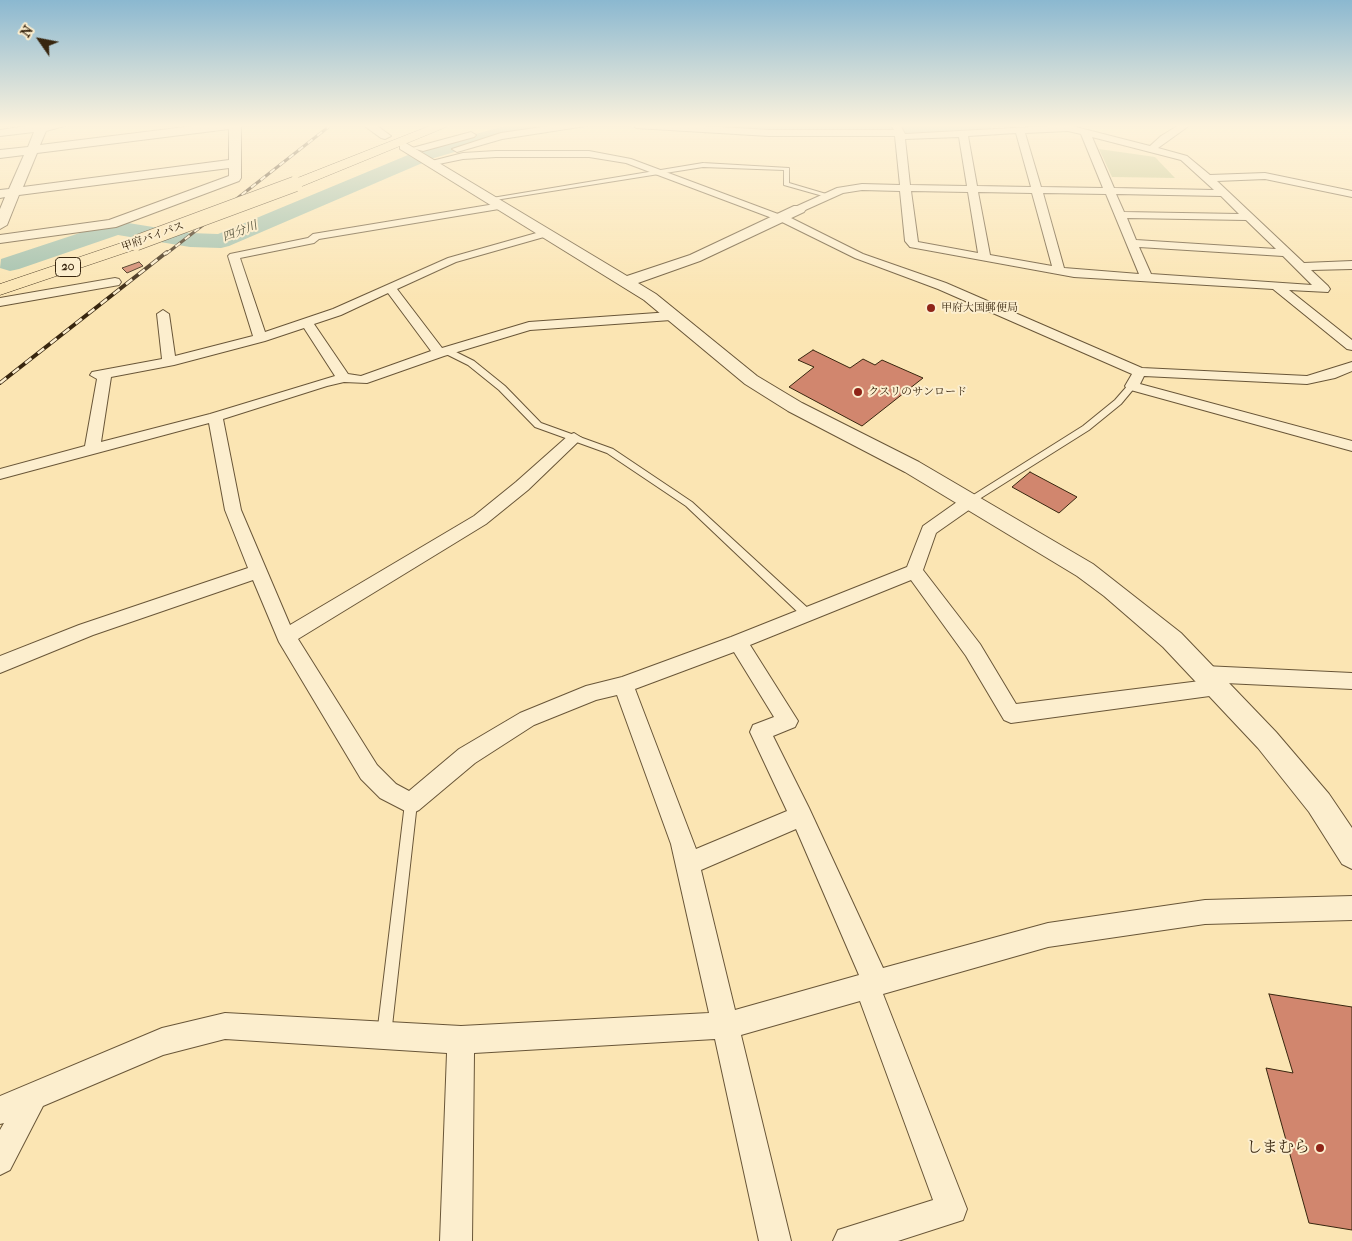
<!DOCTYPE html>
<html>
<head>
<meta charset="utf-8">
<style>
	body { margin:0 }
	#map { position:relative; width:1352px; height:1241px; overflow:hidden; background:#fbe5b3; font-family:"IM FELL French Canon",serif }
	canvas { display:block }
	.north { position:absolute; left:15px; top:15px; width:50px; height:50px; -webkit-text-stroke:4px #fceece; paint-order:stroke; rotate:303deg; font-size:14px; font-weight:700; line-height:20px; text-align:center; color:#38260f }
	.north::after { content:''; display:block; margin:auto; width:18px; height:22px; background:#38260f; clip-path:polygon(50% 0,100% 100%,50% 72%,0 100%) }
</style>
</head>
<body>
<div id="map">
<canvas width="1352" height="1241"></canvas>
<div class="north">N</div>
</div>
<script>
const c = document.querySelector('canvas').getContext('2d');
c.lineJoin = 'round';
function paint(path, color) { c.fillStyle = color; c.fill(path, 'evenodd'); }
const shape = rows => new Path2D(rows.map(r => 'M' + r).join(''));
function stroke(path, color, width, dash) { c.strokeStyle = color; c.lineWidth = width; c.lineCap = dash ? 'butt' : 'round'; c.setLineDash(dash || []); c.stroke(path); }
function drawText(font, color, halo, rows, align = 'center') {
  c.font = font + ' "IM FELL French Canon","Noto Serif JP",serif'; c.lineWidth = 4; c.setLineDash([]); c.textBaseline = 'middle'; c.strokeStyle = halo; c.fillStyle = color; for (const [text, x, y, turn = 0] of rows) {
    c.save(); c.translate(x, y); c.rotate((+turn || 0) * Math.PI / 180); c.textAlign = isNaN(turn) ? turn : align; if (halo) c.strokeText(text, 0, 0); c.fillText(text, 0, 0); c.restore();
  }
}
paint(shape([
	[1099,149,1155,157,1175,178,1112,177]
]), '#c0c48b');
paint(shape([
	[557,125,555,129,506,137,434,158,229,246,221,248,190,247,118,235,19,269,10,271,0,268,1,259,116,221,190,233,218,234,420,150,504,126,557,125],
	[699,125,993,125,991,129,984,131,825,135,708,131,701,129,699,125]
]), '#9fbfac');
const building = shape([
	[139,262,143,266,127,273,122,268,139,262],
	[813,350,850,368,863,359,875,365,882,360,923,378,862,426,789,387,814,367,798,360,813,350],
	[1030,472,1077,497,1059,513,1012,487,1030,472],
	[1269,994,1352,1007,1352,1230,1309,1223,1266,1068,1293,1073,1269,994]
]);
paint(building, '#d1866e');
stroke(building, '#38260f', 1);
const service = shape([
	[703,163,789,168,789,183,833,196,830,198,784,185,784,170,703,167,489,201,486,199,703,163],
	[444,349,450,349,474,361,505,386,541,423,613,449,692,502,811,611,812,614,811,617,803,617,686,506,607,453,535,427,499,390,468,365,444,353,444,349],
	[1129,384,1135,384,1136,386,1121,404,1089,430,973,503,967,503,966,501,967,499,1083,426,1115,400,1129,384],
	[411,797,415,799,417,803,391,1035,389,1040,384,1042,379,1040,377,1035,405,803,407,799,411,797]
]);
const minor = shape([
	[556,125,592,125,502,139,457,152,452,149,501,133,556,125],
	[632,125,687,125,769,130,894,130,891,125,900,125,905,134,1068,125,1150,146,1161,136,1179,125,1190,125,1158,148,1187,156,1210,175,1265,173,1352,191,1352,197,1265,179,1217,181,1304,263,1352,261,1352,269,1311,270,1328,286,1330,289,1328,292,1289,290,1352,340,1352,350,1347,349,1273,289,1074,277,910,247,905,241,900,191,862,190,843,193,803,211,795,211,795,207,837,188,862,184,900,185,895,136,769,136,636,128,632,125],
	[1068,131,1081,134,1103,188,1041,187,1025,133,1068,131],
	[1016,133,1031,187,977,186,968,136,1016,133],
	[959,137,967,186,910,185,905,139,959,137],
	[1092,137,1181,160,1214,190,1114,188,1092,137],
	[911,191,968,192,978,253,918,242,911,191],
	[978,192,1032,193,1052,266,990,255,978,192],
	[1043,193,1106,194,1139,274,1064,268,1043,193],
	[1116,194,1221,196,1239,214,1124,212,1116,194],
	[1127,218,1246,220,1276,249,1136,240,1127,218],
	[1139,247,1283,256,1312,285,1151,274,1139,247],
	[471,132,476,135,474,137,423,151,412,148,471,132],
	[496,151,589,151,631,159,778,214,785,215,863,254,946,283,1142,368,1307,376,1352,362,1352,371,1335,378,1307,384,1144,376,1140,384,1352,441,1352,451,1127,389,1125,386,1132,374,938,289,855,258,780,221,626,163,589,157,496,157,463,159,429,166,424,163,463,153,496,151],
	[501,203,505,204,505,208,319,239,314,243,240,258,265,332,333,309,448,258,547,230,553,233,551,235,456,262,397,289,442,348,529,322,671,312,677,316,671,320,530,330,444,356,367,383,344,382,327,386,223,419,241,510,290,625,474,516,516,482,569,435,574,433,582,438,528,490,486,524,298,639,377,765,396,784,409,791,459,749,520,713,586,686,622,677,731,637,907,567,923,526,964,497,970,495,976,497,978,501,976,505,936,533,923,570,980,644,1016,704,1200,681,1194,674,1197,668,1204,666,1352,673,1352,689,1225,683,1227,687,1224,693,1217,695,1011,723,1004,720,966,656,911,580,750,645,798,721,795,727,773,736,809,808,883,968,1048,923,1205,900,1352,896,1352,920,1205,924,1048,947,883,994,967,1209,963,1220,898,1241,833,1241,838,1230,933,1200,860,1001,741,1035,791,1241,759,1241,715,1039,474,1053,472,1241,440,1241,447,1053,225,1039,163,1055,43,1106,10,1170,0,1175,0,1130,4,1123,0,1124,0,1096,162,1028,225,1013,461,1026,709,1013,671,844,617,695,596,700,534,725,475,763,419,810,411,814,380,798,361,779,279,642,253,580,93,635,0,673,0,656,79,625,248,568,225,510,209,423,0,479,0,469,85,446,97,379,90,375,92,372,162,359,157,314,163,310,169,314,175,356,253,336,228,256,230,254,308,238,313,234,501,203],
	[388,293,431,351,361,376,348,374,314,324,341,315,388,293],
	[304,328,335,376,210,414,101,442,111,377,174,365,265,341,304,328],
	[734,652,774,717,753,725,750,732,787,811,696,849,635,689,734,652],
	[796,829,859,975,735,1010,701,870,796,829],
	[115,278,119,279,121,282,119,285,0,306,0,298,115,278]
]);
const tertiary = shape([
	[33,125,68,125,46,131,40,145,201,125,241,125,241,178,239,181,116,227,0,243,0,235,109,220,229,176,229,168,19,195,7,225,0,229,0,209,5,197,0,198,0,190,9,189,24,155,0,158,0,150,28,147,34,132,0,136,0,130,33,125],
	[229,129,229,160,23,187,37,153,229,129],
	[363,125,376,125,391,136,385,139,381,138,363,125],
	[404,142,627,276,690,255,794,206,804,206,806,209,804,212,700,261,638,283,656,294,757,376,802,403,919,462,1093,564,1181,633,1276,732,1329,794,1352,828,1352,869,1342,864,1309,812,1258,748,1163,647,1104,596,1077,576,905,472,788,411,745,384,644,300,400,149,400,143,404,142]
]);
const trunk = shape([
	[432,125,451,125,300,187,290,187,288,184,290,181,432,125],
	[136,238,142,239,144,243,142,247,0,295,0,284,136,238]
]);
stroke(service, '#695638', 2);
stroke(minor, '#695638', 2);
stroke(tertiary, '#695638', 2);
stroke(trunk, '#38260f', 1);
paint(service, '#fceece');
paint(minor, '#fceece');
paint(tertiary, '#fceece');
paint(trunk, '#fbe5b3');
const railFar1 = shape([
	[166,254,331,125]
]);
const rail = shape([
	[0,383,167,252]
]);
stroke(railFar1, '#38260f', 3);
stroke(rail, '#38260f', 4);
stroke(railFar1, '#fceece', 2, [6]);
stroke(rail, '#fceece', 2.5, [8]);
const trunkBridge = shape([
	[136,243,295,184]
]);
stroke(trunkBridge, '#38260f', 16, []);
stroke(trunkBridge, '#fbe5b3', 15);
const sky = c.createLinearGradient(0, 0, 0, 299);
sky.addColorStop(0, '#8bb8d0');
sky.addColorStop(0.42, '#fdf3dd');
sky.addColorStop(1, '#fdf3dd00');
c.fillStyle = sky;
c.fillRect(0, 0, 1352, 299);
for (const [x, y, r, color] of [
	[931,308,5,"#8f2418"],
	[858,392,5,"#8f2418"],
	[1320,1148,5,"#8f2418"]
]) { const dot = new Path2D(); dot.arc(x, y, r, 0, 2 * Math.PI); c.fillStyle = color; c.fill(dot); stroke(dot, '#fceece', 2); }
drawText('11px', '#38260f', '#fceece', [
	["甲府バイパス",153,237,-20]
]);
drawText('11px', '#38260f', '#fceece', [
	["甲府大国郵便局",941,308],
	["クスリのサンロード",868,392]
], 'left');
drawText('italic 12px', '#57543e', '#fceece', [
	["四分川",240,232,-21]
]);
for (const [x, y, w] of [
	[68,267,25]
]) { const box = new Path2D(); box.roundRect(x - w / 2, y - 9.5, w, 19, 4); c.fillStyle = '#fceece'; c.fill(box); stroke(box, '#38260f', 1); }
drawText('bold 12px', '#38260f', null, [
	["20",68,267]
]);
drawText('16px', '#38260f', '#fceece', [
	["しまむら",1310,1148]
], 'right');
</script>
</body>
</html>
